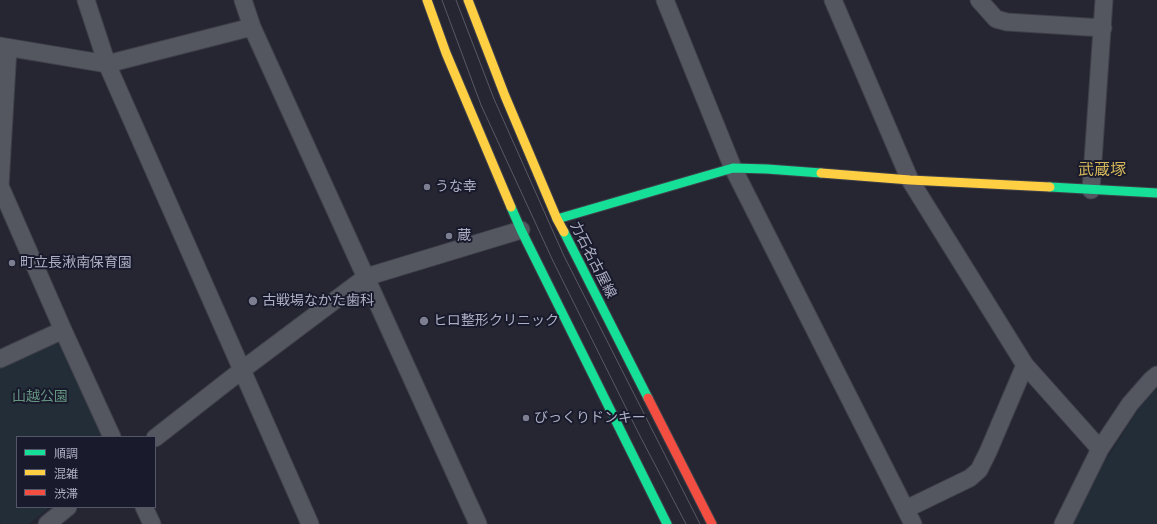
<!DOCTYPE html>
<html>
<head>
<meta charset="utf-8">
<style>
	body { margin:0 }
	#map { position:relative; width:1157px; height:524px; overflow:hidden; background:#252632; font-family:Montserrat,"Noto Sans JP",sans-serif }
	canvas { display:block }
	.legend { position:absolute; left:16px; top:436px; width:140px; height:72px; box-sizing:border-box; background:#191b2c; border:1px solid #545669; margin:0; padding:5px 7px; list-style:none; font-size:12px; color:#adafc4 }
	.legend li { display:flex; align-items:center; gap:8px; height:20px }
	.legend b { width:20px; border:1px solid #545669 }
</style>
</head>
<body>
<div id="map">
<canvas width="1157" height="524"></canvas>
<ul class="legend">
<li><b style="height:5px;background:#16e098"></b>順調</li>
<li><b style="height:5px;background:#ffcf43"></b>混雑</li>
<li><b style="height:5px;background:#f24e42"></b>渋滞</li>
</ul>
</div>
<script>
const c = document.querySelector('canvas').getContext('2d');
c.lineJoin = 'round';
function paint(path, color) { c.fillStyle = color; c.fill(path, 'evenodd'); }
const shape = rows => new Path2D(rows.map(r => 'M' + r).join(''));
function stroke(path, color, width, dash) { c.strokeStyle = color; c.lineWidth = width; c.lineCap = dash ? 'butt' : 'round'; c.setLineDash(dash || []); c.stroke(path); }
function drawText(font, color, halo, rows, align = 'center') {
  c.font = font + ' Montserrat,"Noto Sans JP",sans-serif'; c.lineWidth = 4; c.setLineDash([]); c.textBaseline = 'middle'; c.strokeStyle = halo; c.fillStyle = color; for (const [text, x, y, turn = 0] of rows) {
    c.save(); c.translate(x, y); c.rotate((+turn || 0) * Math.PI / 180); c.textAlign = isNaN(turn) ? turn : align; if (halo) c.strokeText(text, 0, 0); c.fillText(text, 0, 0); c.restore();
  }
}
paint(shape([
	[54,343,62,347,102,437,17,437,17,507,50,507,29,524,2,524,0,521,0,367],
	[1157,388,1157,524,1070,524,1096,473,1102,466,1139,408]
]), '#222d37');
const street = shape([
	[86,0,107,64,310,524],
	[243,0,252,27,478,524],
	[665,0,733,168,913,524],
	[833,0,910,180,1025,365,1100,449],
	[979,0,996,19,1007,22,1103,28],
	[0,46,107,64,252,27],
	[8,48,0,186,63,330,112,437],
	[1091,190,1104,0],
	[0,359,63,330],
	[155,438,242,370,366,277,521,230],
	[144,507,152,524],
	[906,509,970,478,979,470,988,452,1025,365],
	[47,524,68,507],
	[1063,524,1100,449,1130,404,1151,380,1157,375]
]);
const fast = shape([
	[1050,187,1157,193],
	[511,207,521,230,667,524],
	[557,219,733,168,767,169,821,173],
	[564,232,648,398]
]);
const slow = shape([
	[427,0,446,53,511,207],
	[468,0,505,96,557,219,564,232],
	[821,173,910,180,1050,187]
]);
const jam = shape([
	[648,398,712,524]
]);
stroke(street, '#3f4049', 19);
stroke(fast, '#3f4049', 11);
stroke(slow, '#3f4049', 11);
stroke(jam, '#3f4049', 11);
stroke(street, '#545660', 17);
stroke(fast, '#16e098', 9);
stroke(slow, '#ffcf43', 9);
stroke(jam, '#f24e42', 9);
stroke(shape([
	[442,0,481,105,553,261,640,436,686,524],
	[456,0,494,99,564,256,700,524]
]), '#585964', 1);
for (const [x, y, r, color] of [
	[427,187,4,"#7d7f91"],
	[449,236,4,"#7d7f91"],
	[12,263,4,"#7d7f91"],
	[253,301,5,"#7d7f91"],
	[424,321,5,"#7d7f91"],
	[526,418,4,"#7d7f91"]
]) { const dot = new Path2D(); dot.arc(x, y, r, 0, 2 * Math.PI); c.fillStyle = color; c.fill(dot); stroke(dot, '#191b2c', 1.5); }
drawText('14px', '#adafc4', '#191b2c', [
	["うな幸",435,187],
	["蔵",457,236],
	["町立長湫南保育園",20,263],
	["古戦場なかた歯科",262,301],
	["ヒロ整形クリニック",433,321],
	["びっくりドンキー",534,418]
], 'left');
drawText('14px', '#adafc4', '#191b2c', [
	["力石名古屋線",593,260,63]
]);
drawText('14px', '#659580', '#191b2c', [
	["山越公園",40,397]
]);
drawText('16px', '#d3b65a', '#191b2c', [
	["武蔵塚",1102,170]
]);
</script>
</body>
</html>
